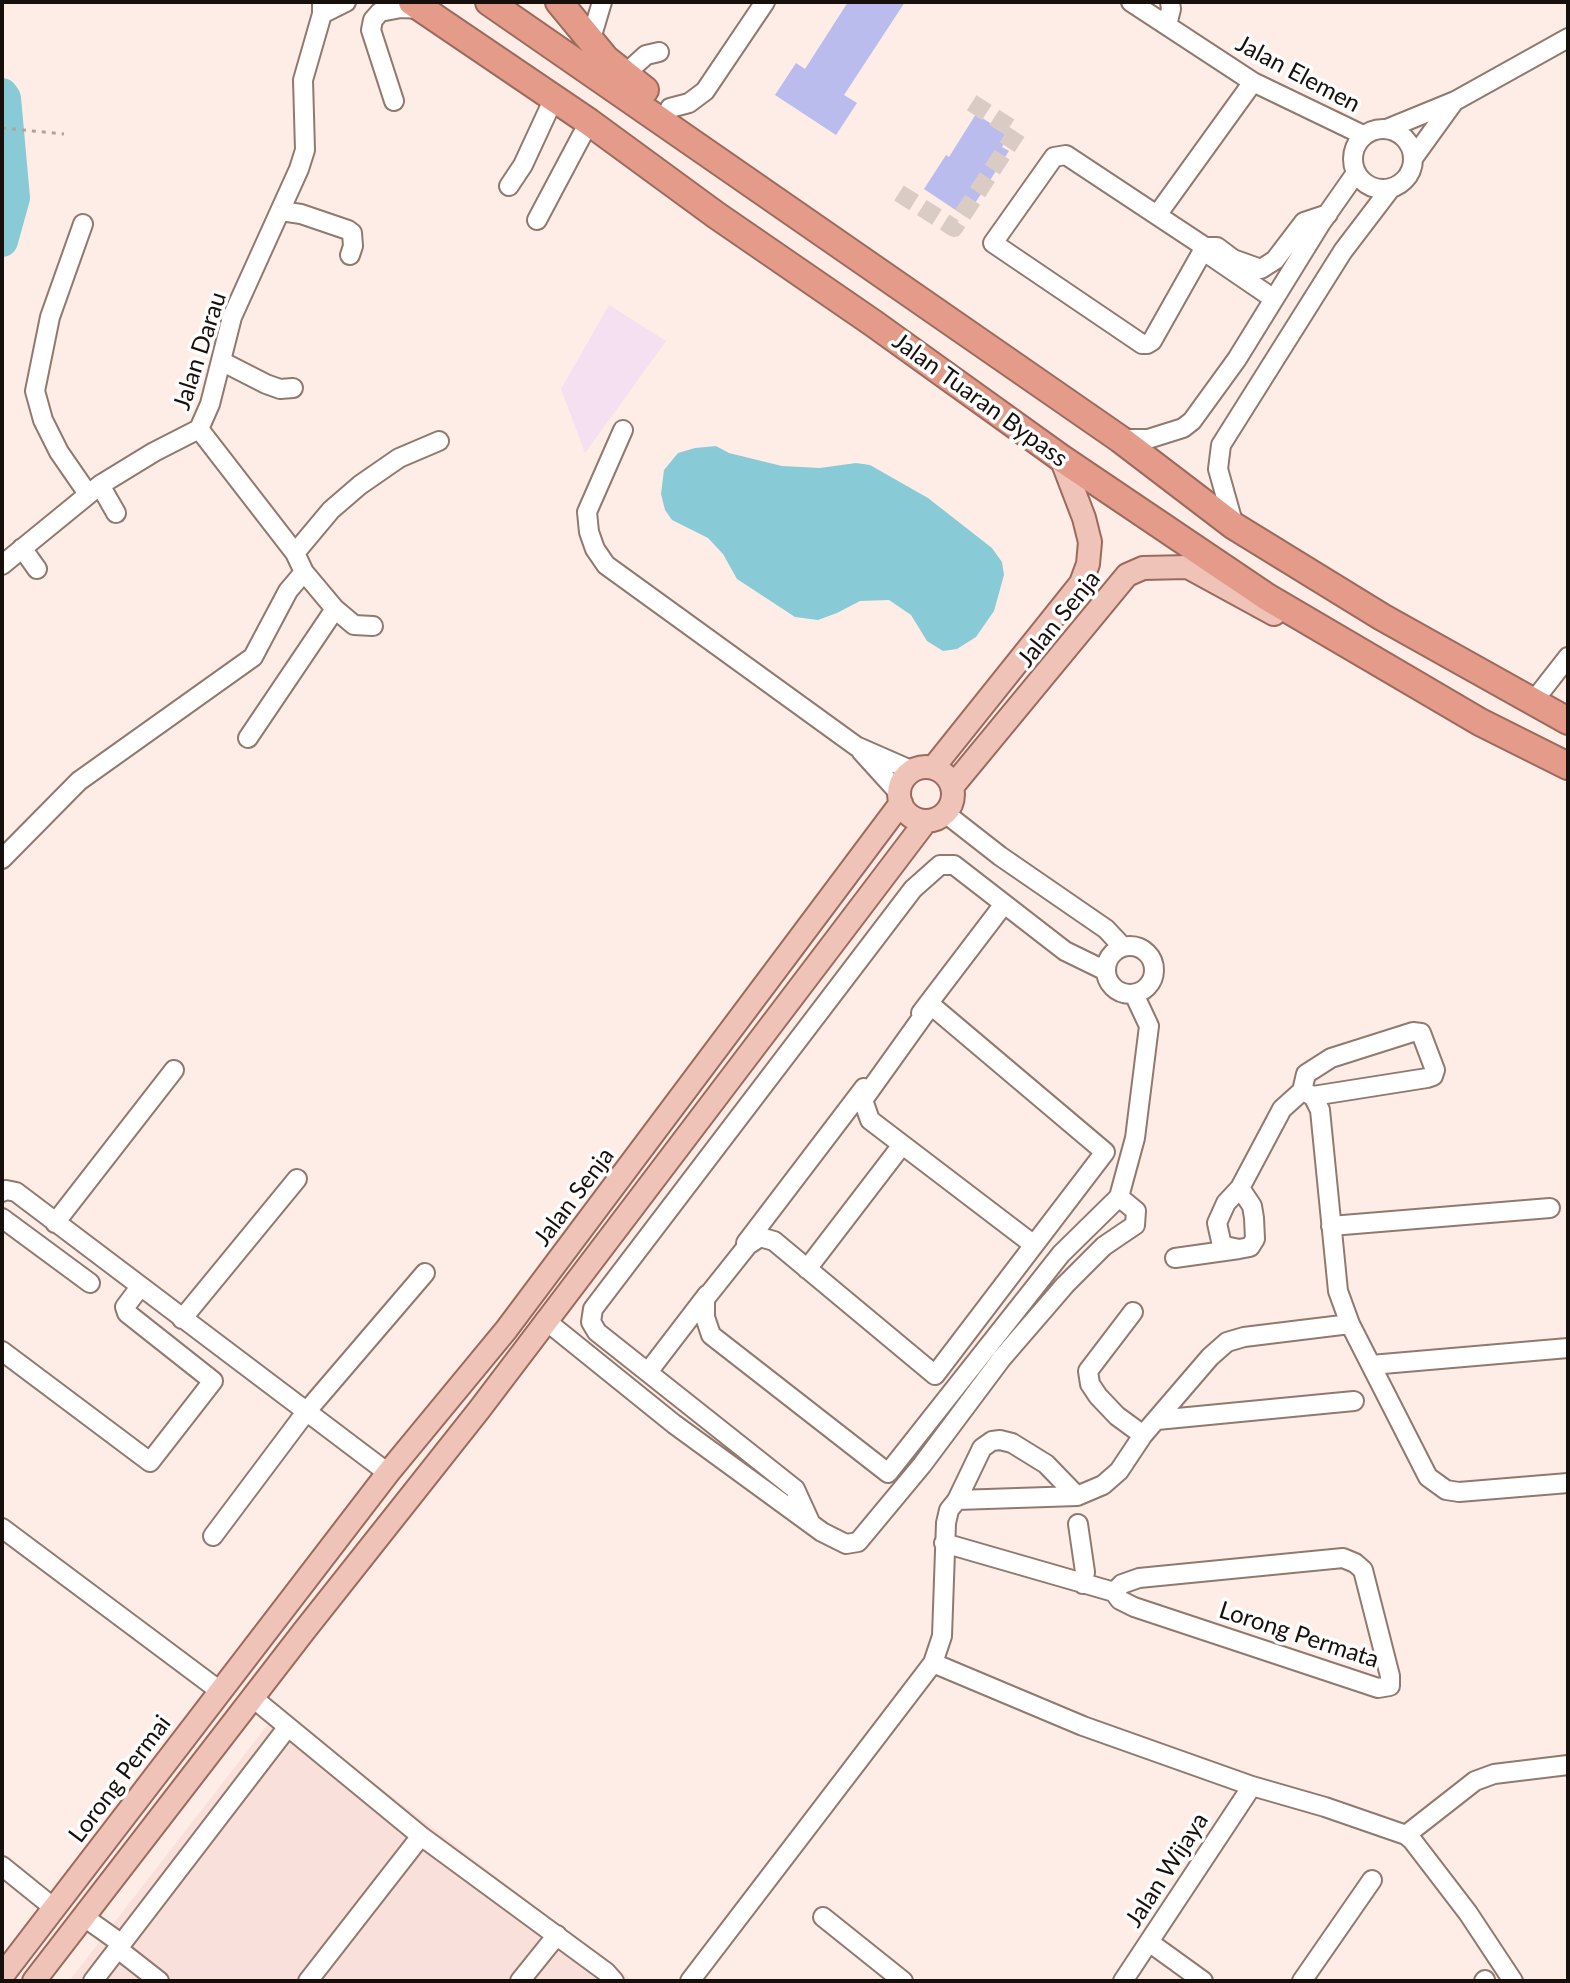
<!DOCTYPE html>
<html>
<head>
<meta charset="utf-8">
<style>
	body { margin:0 }
	#map { position:relative; width:1570px; height:1983px; overflow:hidden; background:#fdede6; font-family:Lato,sans-serif }
	canvas { display:block }
	.frame { position:absolute; inset:0; border:4px solid #170f0b; pointer-events:none }
</style>
</head>
<body>
<div id="map">
<canvas width="1570" height="1983"></canvas>
<div class="frame"></div>
</div>
<script>
const c = document.querySelector('canvas').getContext('2d');
c.lineJoin = 'round';
function paint(path, color) { c.fillStyle = color; c.fill(path, 'evenodd'); }
const shape = rows => new Path2D(rows.map(r => 'M' + r).join(''));
function stroke(path, color, width, dash) { c.strokeStyle = color; c.lineWidth = width; c.lineCap = dash ? 'butt' : 'round'; c.setLineDash(dash || []); c.stroke(path); }
function drawText(font, color, halo, rows, align = 'center') {
  c.font = font + ' Lato,sans-serif'; c.lineWidth = 7; c.setLineDash([]); c.textBaseline = 'middle'; c.strokeStyle = halo; c.fillStyle = color; for (const [text, x, y, turn = 0] of rows) {
    c.save(); c.translate(x, y); c.rotate((+turn || 0) * Math.PI / 180); c.textAlign = isNaN(turn) ? turn : align; if (halo) c.strokeText(text, 0, 0); c.fillText(text, 0, 0); c.restore();
  }
}
paint(shape([
	[279,1710,633,1981,69,1981]
]), '#fae0da');
paint(shape([
	[609,305,666,341,585,453,561,389]
]), '#f4e0f0');
paint(shape([
	[716,446,729,453,782,466,820,468,856,463,870,465,928,498,992,548,1002,562,1004,575,994,611,976,637,957,649,943,651,927,641,911,615,889,600,860,601,837,613,818,620,795,617,737,579,723,554,708,538,672,520,665,510,661,494,664,470,678,453,695,448]
]), '#88cbd7');
stroke(shape([
	[2,94,5,98,14,198,2,241]
]), '#88cbd7', 32);
paint(shape([
	[848,2,905,2,844,95,857,103,836,135,775,95,796,63,805,69],
	[976,114,1009,135,1002,147,1009,151,966,217,924,189,946,155,949,157]
]), '#b9bced');
stroke(shape([
	[899,193,954,228,1017,132,969,101]
]), '#daccc5', 18, [18, 9]);
const minor = shape([
	[1131,2,1253,82,1363,135],
	[322,14,346,2],
	[1167,25,1171,9,1170,2],
	[590,42,602,2],
	[624,75,646,55,659,52],
	[394,101,371,30,373,20,380,12,401,8,422,9],
	[670,108,689,103,705,91,765,2],
	[1389,128,1455,101,1568,38],
	'1353 159a30 30 0 1 1 60 0a30 30 0 1 1-60 0Z',
	[1414,157,1453,103],
	[509,186,523,165,554,98],
	[281,211,301,214,348,230,352,233,353,246,350,255],
	[1157,215,1253,82],
	[537,220,589,122],
	[83,224,50,317,35,391,43,420,59,452,88,494],
	[1274,299,1211,256,1205,247,1066,155,1054,157,993,243,1142,344,1147,344,1152,341,1205,247,1217,247,1233,259,1261,269,1275,260,1304,222,1328,214],
	[221,361,266,384,280,389,293,388],
	[199,429,295,553,304,572,335,609,354,625,373,626],
	[623,430,587,512,589,532,595,549,606,565,856,746,913,771],
	[1120,439,1148,439,1183,428,1192,421,1237,359,1321,223,1356,173],
	[100,485,116,513],
	[1234,526,1218,469,1221,445,1343,251,1391,188],
	[22,548,37,569],
	[295,553,331,510,360,485,399,458,439,441],
	[2,565,100,485,154,452,199,429,210,404,232,317,299,169,305,150,303,80,322,14,322,2],
	[1532,703,1568,657],
	[248,738,335,609],
	[861,751,900,794],
	[945,813,1000,856,1106,929,1122,946],
	[2,859,79,781,253,657,288,591,304,572],
	'1106 970a24 24 0 1 1 48 0a24 24 0 1 1-48 0Z',
	[921,1013,1004,904],
	[1313,1096,1320,1110,1338,1291,1350,1324,1428,1477,1446,1490,1459,1492,1568,1483],
	[1240,1188,1282,1109,1302,1091,1313,1096,1427,1078,1433,1076,1435,1070,1421,1033,1413,1032,1331,1058,1306,1074,1302,1091],
	[2,1192,6,1190,16,1192,388,1473],
	[2,1218,90,1283],
	[55,1223,174,1070],
	[1331,1226,1550,1208],
	[746,1243,864,1088],
	[1034,1245,870,1120,863,1100,931,1005,1105,1152,1034,1245,935,1375,774,1241,760,1237,748,1245,705,1299,705,1317,711,1335,888,1473,1061,1254,1119,1197,1135,1138,1149,1026,1134,994],
	[1175,1258,1239,1249,1250,1247,1255,1239,1254,1218,1252,1206,1240,1188,1226,1203,1217,1223,1221,1241,1225,1246,1239,1249],
	[807,1269,902,1145],
	[1133,1312,1088,1371,1090,1384,1098,1396,1117,1416,1143,1435],
	[182,1319,297,1179],
	[545,1320,674,1424,822,1532,846,1544,858,1542,922,1465,1002,1358,1065,1285,1104,1246,1135,1225,1136,1211,1119,1197],
	[2,1351,150,1462,213,1381,127,1313,125,1307,140,1287],
	[1371,1365,1568,1348],
	[648,1372,707,1295],
	[1157,1420,1354,1401],
	[957,1500,982,1448,992,1441,1000,1440,1012,1443,1046,1464,1077,1496],
	[811,1524,795,1489,597,1332,591,1322,593,1309,913,889,940,865,954,865,1065,951,1106,971],
	[1078,1524,1085,1572,1083,1584],
	[2,1528,220,1691],
	[213,1536,306,1412,425,1273],
	[944,1543,1114,1592,1120,1600,1134,1607,1378,1688,1390,1686,1390,1676,1363,1570,1355,1563,1343,1558,1139,1578,1122,1584,1114,1592],
	[933,1663,1083,1726,1252,1786,1325,1807,1406,1835,1412,1840,1468,1913,1513,1981],
	[253,1698,421,1836,606,1972,614,1981],
	[1406,1835,1475,1781,1494,1774,1568,1765],
	[2,1866,54,1908],
	[84,1917,122,1944],
	[823,1917,903,1981],
	[1149,1942,1203,1981],
	[118,1949,159,1981],
	[93,1981,287,1728],
	[308,1981,421,1836],
	[520,1981,557,1935],
	[690,1981,933,1663,942,1636,946,1523,949,1510,957,1500,1077,1496,1103,1485,1119,1471,1143,1435,1210,1357,1227,1342,1244,1337,1350,1324],
	[1123,1981,1252,1786],
	[1302,1981,1372,1880],
	[1484,1981,1485,1980]
]);
const major = shape([
	'899 794a27 27 0 1 1 54 0a27 27 0 1 1-54 0Z',
	[933,768,1081,583,1088,564,1090,542,1084,518,1061,458],
	[952,787,1127,575,1143,568,1188,567,1274,614],
	[2,1976,388,1473,506,1330,901,803],
	[34,1981,304,1631,479,1410,926,821]
]);
const highway = shape([
	[412,2,589,122,716,215,873,323,1061,458,1267,597,1480,722,1568,766],
	[489,2,1120,439,1234,526,1382,617,1568,721],
	[559,2,606,59,645,90]
]);
stroke(minor, '#90796f', 22);
stroke(major, '#9c6a5d', 26);
stroke(highway, '#9c6a5d', 30);
stroke(shape([
	[2,128,64,134]
]), '#b0a39d', 3, [4, 6]);
stroke(minor, '#fff', 18);
stroke(major, '#efc3b8', 22);
stroke(highway, '#e49b89', 26);
drawText('24px', '#170f0b', '#fefefe', [
	["Jalan Elemen",1298,74,28],
	["Jalan Darau",200,351,-72],
	["Jalan Tuaran Bypass",980,400,36],
	["Jalan Senja",1059,619,-51],
	["Jalan Senja",574,1197,-53],
	["Lorong Permata",1299,1635,18],
	["Lorong Permai",120,1779,-53],
	["Jalan Wijaya",1167,1870,-57]
]);
</script>
</body>
</html>
